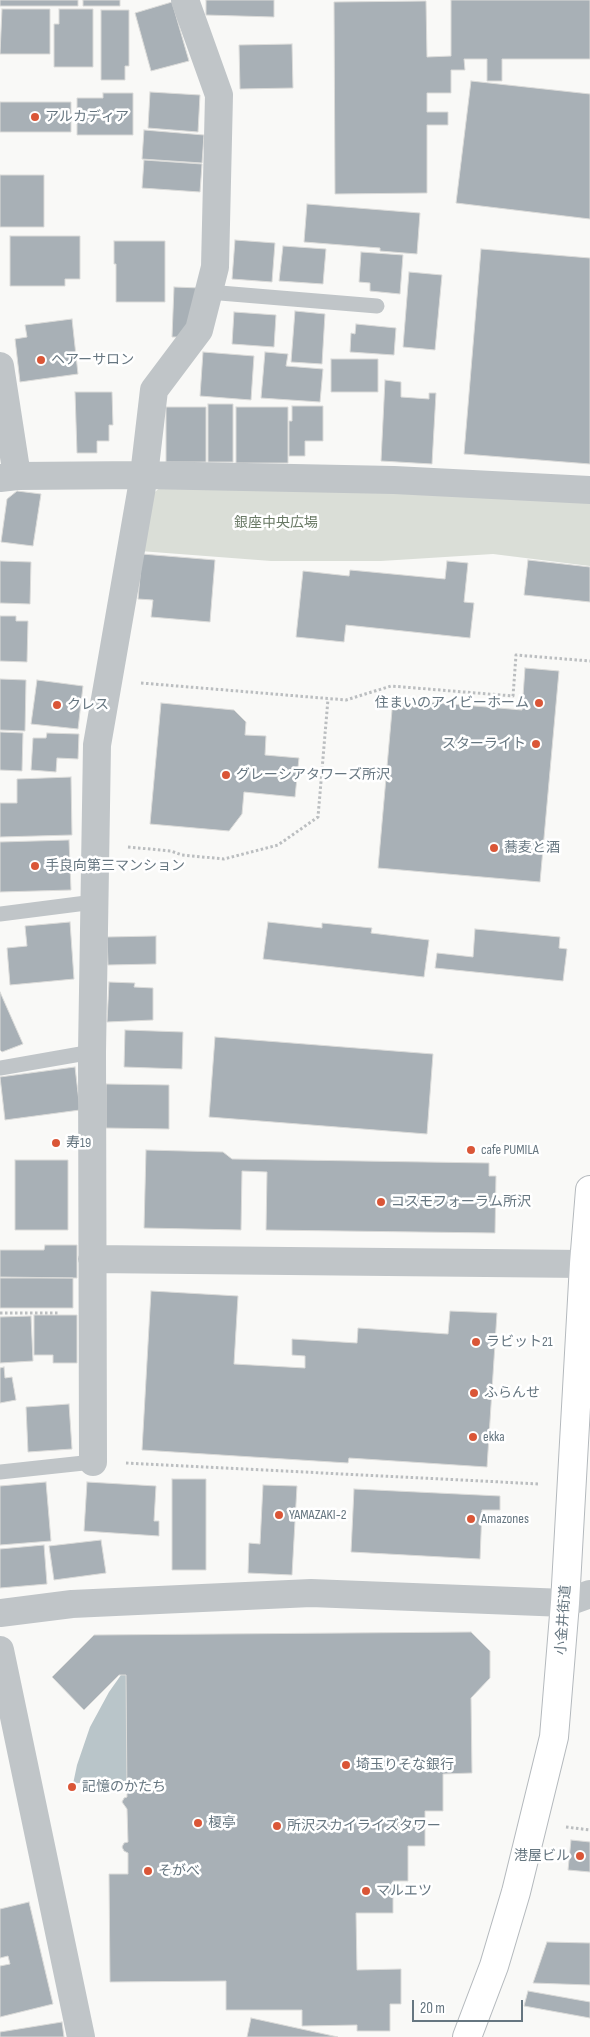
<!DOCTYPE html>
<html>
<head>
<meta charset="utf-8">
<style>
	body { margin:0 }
	#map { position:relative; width:590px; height:2037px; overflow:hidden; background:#f9f9f7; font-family:"Sofia Sans Condensed",sans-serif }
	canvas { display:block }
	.scale { position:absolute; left:412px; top:2000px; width:111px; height:22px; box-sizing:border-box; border:2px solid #667680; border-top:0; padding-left:6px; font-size:15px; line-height:18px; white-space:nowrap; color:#667680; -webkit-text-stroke:4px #fff; paint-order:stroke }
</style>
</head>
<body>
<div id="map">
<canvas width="590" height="2037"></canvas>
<div class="scale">20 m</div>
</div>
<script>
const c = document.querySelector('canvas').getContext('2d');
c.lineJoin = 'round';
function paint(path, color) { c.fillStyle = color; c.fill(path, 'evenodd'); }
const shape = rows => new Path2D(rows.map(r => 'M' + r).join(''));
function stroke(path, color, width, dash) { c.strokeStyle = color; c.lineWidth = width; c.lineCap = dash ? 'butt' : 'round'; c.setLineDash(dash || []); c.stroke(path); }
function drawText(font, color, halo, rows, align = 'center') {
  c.font = font + ' "Sofia Sans Condensed","Noto Sans JP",sans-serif'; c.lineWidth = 5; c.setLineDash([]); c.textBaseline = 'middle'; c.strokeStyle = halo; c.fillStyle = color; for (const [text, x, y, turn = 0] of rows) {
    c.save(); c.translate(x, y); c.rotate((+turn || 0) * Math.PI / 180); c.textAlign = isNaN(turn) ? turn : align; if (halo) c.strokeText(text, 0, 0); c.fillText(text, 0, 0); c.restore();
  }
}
paint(shape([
	[276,484,590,501,590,566,493,554,381,561,271,561,140,551,151,495,161,487]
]), '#daded7');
paint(shape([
	[121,1675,126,1675,127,1784,119,1781,101,1779,73,1784,77,1765,90,1727,109,1692]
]), '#b9c5c9');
const building = shape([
	[0,0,78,0,78,6,0,6,0,0],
	[83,0,120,0,120,6,83,6,83,0],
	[206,0,274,0,274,17,206,15,206,0],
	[451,0,590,0,590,59,502,59,502,81,487,81,487,59,464,59,465,70,451,70,451,93,427,93,427,112,448,112,448,125,427,125,427,193,335,194,334,2,426,1,427,57,451,56,451,0],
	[172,2,189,61,151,71,135,13,172,2],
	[2,9,50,9,50,54,0,54,2,9],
	[59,9,93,9,93,67,54,67,54,24,59,24,59,9],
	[101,10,129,10,129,66,125,66,125,80,101,80,101,10],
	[292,44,293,88,240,89,239,45,292,44],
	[471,81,590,94,590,219,456,203,471,81],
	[150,92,200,95,198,132,148,128,150,92],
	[103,93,133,93,133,135,77,135,77,98,103,98,103,93],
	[0,102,71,102,71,132,0,132,0,102],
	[144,130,204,135,202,163,142,159,144,130],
	[144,160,202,164,200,192,142,188,144,160],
	[0,175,44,175,44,227,0,227,0,175],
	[307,204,420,213,417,254,380,251,380,248,304,242,307,204],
	[10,236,80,236,80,279,65,279,65,286,10,286,10,236],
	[235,240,275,243,272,282,232,279,235,240],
	[114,241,165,241,165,302,116,302,116,264,114,264,114,241],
	[283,246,326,249,323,284,279,281,283,246],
	[481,249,590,258,590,464,464,454,481,249],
	[361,252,403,255,400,294,370,291,370,283,359,282,361,252],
	[409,272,442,275,435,350,403,347,409,272],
	[174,287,200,288,186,337,172,337,174,287],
	[295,311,325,314,322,364,291,362,295,311],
	[234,312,276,315,274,347,232,344,234,312],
	[72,319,78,374,20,382,15,339,27,337,25,325,72,319],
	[356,324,396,328,394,355,350,352,351,333,355,334,356,324],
	[203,352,254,356,251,400,200,396,203,352],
	[265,352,288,354,286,366,323,369,320,402,261,398,265,352],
	[331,359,378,359,378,392,331,392,331,359],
	[385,380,401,382,401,397,429,399,429,393,436,393,432,464,381,461,385,380],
	[75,392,112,392,113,425,109,425,109,441,97,441,97,453,77,453,75,392],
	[208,404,233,404,233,462,208,462,208,404],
	[292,406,323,406,323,441,305,441,305,456,289,456,289,421,292,421,292,406],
	[166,407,206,407,206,462,166,462,166,407],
	[236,407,288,407,288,463,236,463,236,407],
	[17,491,41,494,33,546,1,542,7,499,17,491],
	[142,554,215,560,210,622,151,617,153,600,138,599,142,554],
	[528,560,590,567,590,602,524,595,528,560],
	[0,561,31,562,30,604,0,603,0,561],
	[447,561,468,563,464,602,474,603,470,638,346,625,344,642,296,637,303,571,349,576,350,570,445,579,447,561],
	[0,616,16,616,16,621,28,621,27,662,0,661,0,616],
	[525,668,559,671,540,882,378,868,393,699,522,710,525,668],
	[0,679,26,680,25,731,0,730,0,679],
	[37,680,83,686,78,729,31,724,37,680],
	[161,703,234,710,246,722,245,735,266,736,265,755,299,758,295,797,244,792,242,814,229,831,150,824,161,703],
	[0,732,23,733,22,771,0,770,0,732],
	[47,733,79,734,78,759,57,758,56,772,31,770,33,738,46,738,47,733],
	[71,777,72,835,0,837,0,803,17,803,17,779,71,777],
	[69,840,71,890,0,892,0,842,69,840],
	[70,922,74,979,10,985,7,948,27,946,25,926,70,922],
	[268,922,322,928,322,923,372,928,371,933,429,940,424,977,263,959,268,922],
	[475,929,560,937,559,948,567,949,563,981,435,968,437,953,473,957,475,929],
	[156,936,156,964,108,965,107,937,156,936],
	[109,982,135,983,134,987,153,988,153,1020,107,1022,109,982],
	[0,992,23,1044,2,1052,0,1050,0,992],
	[125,1030,183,1032,182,1069,124,1067,125,1030],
	[215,1037,433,1054,427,1134,209,1117,215,1037],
	[75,1067,80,1110,5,1120,0,1077,75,1067],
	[106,1084,169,1085,169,1129,106,1128,106,1084],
	[146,1150,223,1152,232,1159,489,1163,489,1176,496,1176,495,1233,266,1230,267,1172,242,1171,241,1230,144,1228,146,1150],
	[15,1160,68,1160,68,1230,15,1230,15,1160],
	[45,1245,77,1245,77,1278,0,1277,0,1250,44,1250,45,1245],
	[0,1278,73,1278,73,1308,0,1308,0,1278],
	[151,1291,238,1296,234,1364,305,1368,305,1356,292,1355,292,1339,357,1343,358,1328,448,1334,450,1311,497,1313,487,1467,349,1458,348,1463,142,1450,151,1291],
	[34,1315,77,1315,77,1363,53,1363,53,1355,34,1355,34,1315],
	[31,1316,33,1361,0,1363,0,1317,31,1316],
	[4,1367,5,1378,12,1377,16,1400,0,1403,0,1368,4,1367],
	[69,1404,72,1449,28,1452,26,1407,69,1404],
	[172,1479,206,1479,206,1570,172,1570,172,1479],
	[46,1482,51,1541,0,1545,0,1486,46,1482],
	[87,1482,156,1486,154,1521,159,1521,159,1536,84,1531,87,1482],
	[263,1485,297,1486,292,1575,248,1573,249,1543,260,1544,263,1485],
	[354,1489,500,1496,500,1510,482,1510,480,1559,351,1552,354,1489],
	[101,1540,106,1573,54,1580,49,1546,101,1540],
	[44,1545,47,1584,0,1588,0,1549,44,1545],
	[471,1632,490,1651,490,1678,471,1698,472,1773,443,1774,443,1811,425,1811,425,1846,408,1846,408,1881,393,1881,393,1913,356,1913,357,1970,401,1969,401,2004,390,2004,390,2031,357,2031,357,2025,302,2026,302,2010,226,2010,226,1981,110,1982,109,1874,128,1874,128,1853,124,1851,122,1847,124,1843,128,1842,127,1809,122,1802,124,1798,127,1797,126,1675,119,1675,84,1710,52,1677,94,1635,471,1632],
	[571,1840,590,1842,590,1872,568,1870,571,1840],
	[29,1902,53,2004,0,2017,0,1966,10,1964,8,1956,0,1958,0,1909,29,1902],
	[547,1942,590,1943,590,1985,533,1983,547,1942],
	[528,1991,590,2002,590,2018,524,2006,528,1991],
	[251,2018,338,2037,247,2037,251,2018],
	[62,2022,64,2037,0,2037,0,2032,62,2022]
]);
paint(building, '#a8b0b6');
stroke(building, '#dbdbd9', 1);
const primary = shape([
	[467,2037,494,1966,516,1892,554,1737,565,1603,584,1264,590,1190]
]);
stroke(primary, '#b4b9bd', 30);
stroke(shape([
	[141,683,346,700,391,686,513,696,516,655,590,661],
	[128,847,171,851,182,855,224,859,278,845,318,817,328,699],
	[0,1313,59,1313],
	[126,1463,540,1484],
	[566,1827,590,1830]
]), '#bbbec0', 3, [2.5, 2.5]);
stroke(shape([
	[208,292,377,306],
	[0,914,94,902],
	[0,1068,92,1052],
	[0,1472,93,1462]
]), '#c0c5c8', 15);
stroke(shape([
	[0,366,17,476],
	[0,478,17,476,144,475,394,480,590,490],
	[92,1259,584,1264],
	[93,1462,92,1052,97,745,144,475,154,390,199,330,215,267,219,95,185,0],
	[0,1613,72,1604,311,1593,565,1603,590,1594],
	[0,1650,81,2037]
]), '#c0c5c8', 28);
stroke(primary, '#fff', 28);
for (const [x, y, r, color] of [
	[35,117,5,"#da5637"],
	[41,360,5,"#da5637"],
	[539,703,5,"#da5637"],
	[57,705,5,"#da5637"],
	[536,744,5,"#da5637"],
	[226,775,5,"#da5637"],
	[494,848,5,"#da5637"],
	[35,866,5,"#da5637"],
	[56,1143,5,"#da5637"],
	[471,1150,5,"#da5637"],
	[381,1202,5,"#da5637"],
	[476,1342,5,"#da5637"],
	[474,1393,5,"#da5637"],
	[473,1437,5,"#da5637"],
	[279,1515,5,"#da5637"],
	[471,1519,5,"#da5637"],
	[346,1765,5,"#da5637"],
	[72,1787,5,"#da5637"],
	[198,1823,5,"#da5637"],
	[277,1826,5,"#da5637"],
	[580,1856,5,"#da5637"],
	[148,1871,5,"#da5637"],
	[366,1891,5,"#da5637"]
]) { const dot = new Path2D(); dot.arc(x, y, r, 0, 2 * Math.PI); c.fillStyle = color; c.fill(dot); stroke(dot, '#fff', 2); }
drawText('14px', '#667680', '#fff', [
	["アルカディア",45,117],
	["ヘアーサロン",51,360],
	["住まいのアイビーホーム",529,703,"right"],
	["クレス",67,705],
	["スターライト",526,744,"right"],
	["グレーシアタワーズ所沢",236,775],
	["蕎麦と酒",504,848],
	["手良向第三マンション",45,866],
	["寿19",66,1143],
	["cafe PUMILA",481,1150],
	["コスモフォーラム所沢",391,1202],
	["ラビット21",486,1342],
	["ふらんせ",484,1393],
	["ekka",483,1437],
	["YAMAZAKI-2",289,1515],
	["Amazones",481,1519],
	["埼玉りそな銀行",356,1765],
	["記憶のかたち",82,1787],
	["榎亭",208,1823],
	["所沢スカイライズタワー",287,1826],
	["港屋ビル",570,1856,"right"],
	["そがべ",158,1871],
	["マルエツ",376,1891]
], 'left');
drawText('14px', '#697965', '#fff', [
	["銀座中央広場",276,523]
]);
drawText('14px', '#667680', '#fff', [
	["小金井街道",564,1620,-86]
]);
</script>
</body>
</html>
